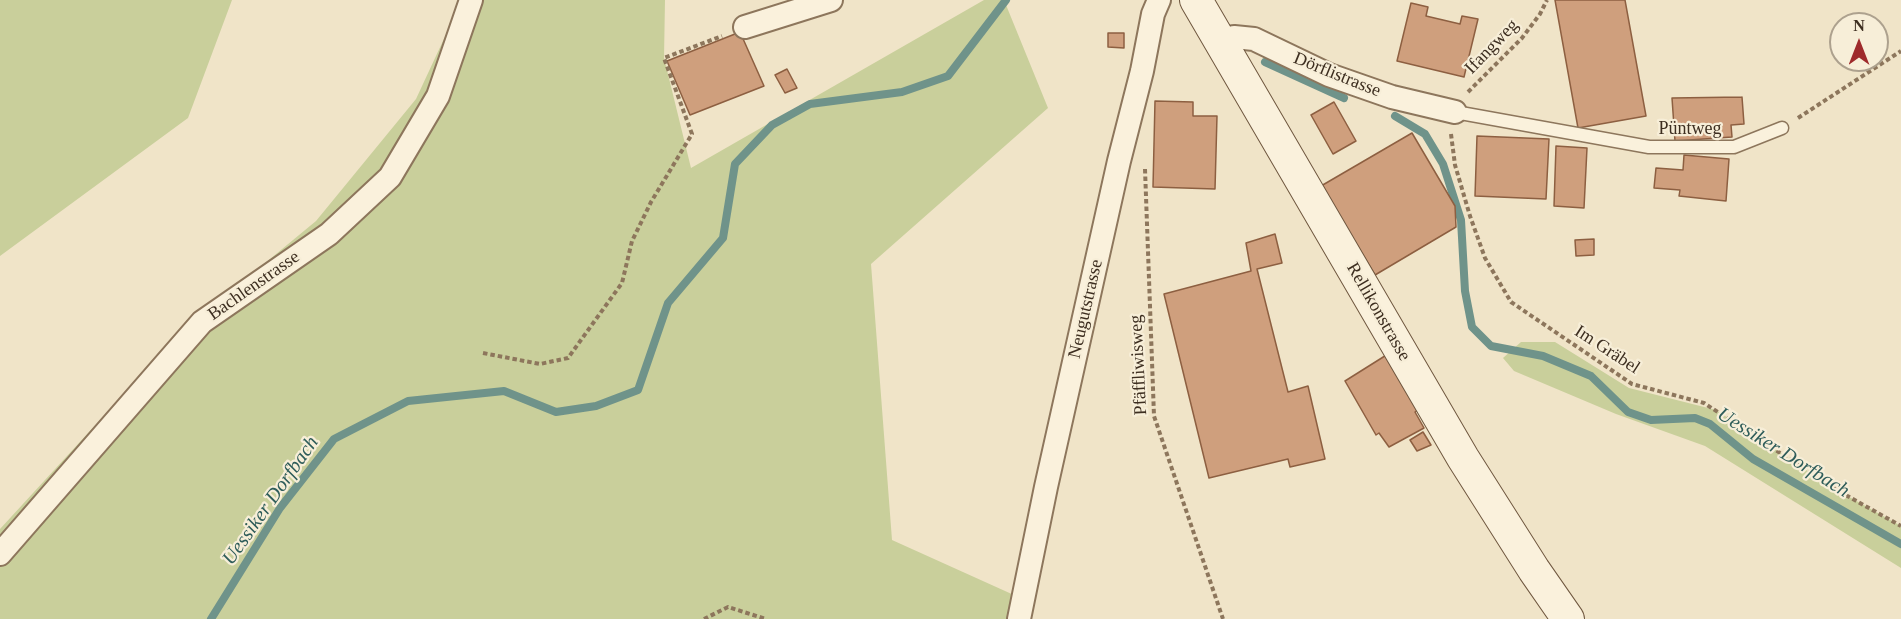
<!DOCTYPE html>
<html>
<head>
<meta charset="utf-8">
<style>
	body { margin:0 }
	#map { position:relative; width:1901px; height:619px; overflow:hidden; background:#f0e4c8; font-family:"Times New Roman",serif }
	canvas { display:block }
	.north { position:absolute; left:1829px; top:12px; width:60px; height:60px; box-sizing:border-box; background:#f7eed8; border:2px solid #ada18e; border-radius:50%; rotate:0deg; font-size:16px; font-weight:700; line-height:24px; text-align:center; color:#3d2e20 }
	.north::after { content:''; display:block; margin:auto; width:21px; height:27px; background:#9e2a2b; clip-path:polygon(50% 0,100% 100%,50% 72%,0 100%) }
</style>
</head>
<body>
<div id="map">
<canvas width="1901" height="619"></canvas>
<div class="north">N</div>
</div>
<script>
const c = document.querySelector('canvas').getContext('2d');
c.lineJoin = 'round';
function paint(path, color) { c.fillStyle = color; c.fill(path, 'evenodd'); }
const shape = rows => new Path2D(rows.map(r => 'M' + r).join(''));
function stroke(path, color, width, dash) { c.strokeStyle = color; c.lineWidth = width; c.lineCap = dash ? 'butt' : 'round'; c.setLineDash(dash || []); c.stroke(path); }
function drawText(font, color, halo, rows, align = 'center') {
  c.font = font + ' "Times New Roman",serif'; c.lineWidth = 4.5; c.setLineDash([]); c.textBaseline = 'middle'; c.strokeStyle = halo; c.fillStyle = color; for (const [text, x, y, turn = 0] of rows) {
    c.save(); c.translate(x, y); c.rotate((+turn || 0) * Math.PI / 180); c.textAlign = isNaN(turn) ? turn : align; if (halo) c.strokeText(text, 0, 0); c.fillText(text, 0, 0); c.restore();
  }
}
paint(shape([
	[0,0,232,0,188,118,0,256],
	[462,0,665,0,664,58,691,168,984,0,1004,0,1048,108,871,264,892,540,1025,600,1019,619,0,619,0,529,178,335,316,221,416,99],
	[1521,342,1555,342,1629,388,1716,410,1835,489,1901,526,1901,568,1705,446,1616,414,1514,371,1503,358]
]), '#c9cf9b');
stroke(shape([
	[1265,62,1344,98],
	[1395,116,1425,134,1443,164,1461,220,1465,291,1472,327,1491,346,1543,356,1591,376,1628,412,1651,420,1695,418,1710,424,1753,459,1901,544],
	[211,619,280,508,334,439,408,401,504,391,556,412,596,406,638,390,668,303,723,238,735,164,772,125,810,104,902,92,948,76,1006,0]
]), '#6f938a', 8);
const building = shape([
	[1555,0,1625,0,1646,116,1578,128,1555,0],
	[1411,3,1428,7,1426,16,1460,24,1462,16,1478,19,1464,77,1397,61,1411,3],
	[740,32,764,86,690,115,667,61,740,32],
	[1108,33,1124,33,1124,48,1108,47,1108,33],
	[787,69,797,88,785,93,775,75,787,69],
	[1742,97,1744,124,1731,125,1732,137,1675,141,1672,98,1742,97],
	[1155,101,1193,102,1193,116,1217,116,1215,189,1153,187,1155,101],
	[1334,102,1356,141,1333,154,1311,115,1334,102],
	[1412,133,1455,206,1456,227,1375,275,1321,186,1412,133],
	[1477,136,1549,139,1546,199,1475,196,1477,136],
	[1556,146,1587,148,1584,208,1554,206,1556,146],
	[1684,155,1729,159,1726,201,1679,196,1680,190,1654,188,1656,168,1683,170,1684,155],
	[1275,234,1282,263,1257,269,1288,392,1308,386,1325,459,1290,467,1288,459,1209,478,1164,294,1251,271,1246,243,1275,234],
	[1594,239,1594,255,1576,256,1575,240,1594,239],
	[1388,354,1419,409,1415,412,1424,428,1389,447,1379,433,1376,435,1345,381,1388,354],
	[1423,432,1431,445,1417,451,1410,440,1423,432]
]);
paint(building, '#cf9f7d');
stroke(building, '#8d5f41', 1.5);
const lane = shape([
	[1455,112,1649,147,1734,147,1782,128]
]);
const street = shape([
	[745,27,831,0],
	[1220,40,1234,37,1254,39,1329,75,1392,97,1455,112],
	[0,554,202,322,329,234,390,177,438,96,471,0],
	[1019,619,1046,487,1119,161,1142,71,1153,14,1159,0]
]);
const secondary = shape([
	[1196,0,1463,458,1534,570,1568,619]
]);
stroke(lane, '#8d765c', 15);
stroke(street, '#8d765c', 26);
stroke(secondary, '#6f573f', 34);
stroke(shape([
	[1468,92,1522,38,1540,14,1547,0],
	[1798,118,1901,51],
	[1451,134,1455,165,1470,216,1485,258,1511,302,1632,384,1704,403,1835,489,1901,526],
	[1145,169,1154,416,1223,619],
	[483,353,540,364,568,358,622,283,632,241,651,202,692,134,664,58,722,36],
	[704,619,728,607,766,619]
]), '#8d765c', 4, [4.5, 3]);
stroke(lane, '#faf1dc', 12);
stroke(street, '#faf1dc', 22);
stroke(secondary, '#faf1dc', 32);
drawText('18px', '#3d2e20', '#f7eed8', [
	["Ifangweg",1492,47,-46],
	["Dörflistrasse",1337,75,22],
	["Püntweg",1690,129],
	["Bachlenstrasse",254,286,-35],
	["Neugutstrasse",1086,309,-77],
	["Rellikonstrasse",1378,312,60],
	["Im Gräbel",1607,350,33],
	["Pfäffliwisweg",1139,365,-93]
]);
drawText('italic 20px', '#2f5d5a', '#f7eed8', [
	["Uessiker Dorfbach",1783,453,32],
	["Uessiker Dorfbach",271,501,-55]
]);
</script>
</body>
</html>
